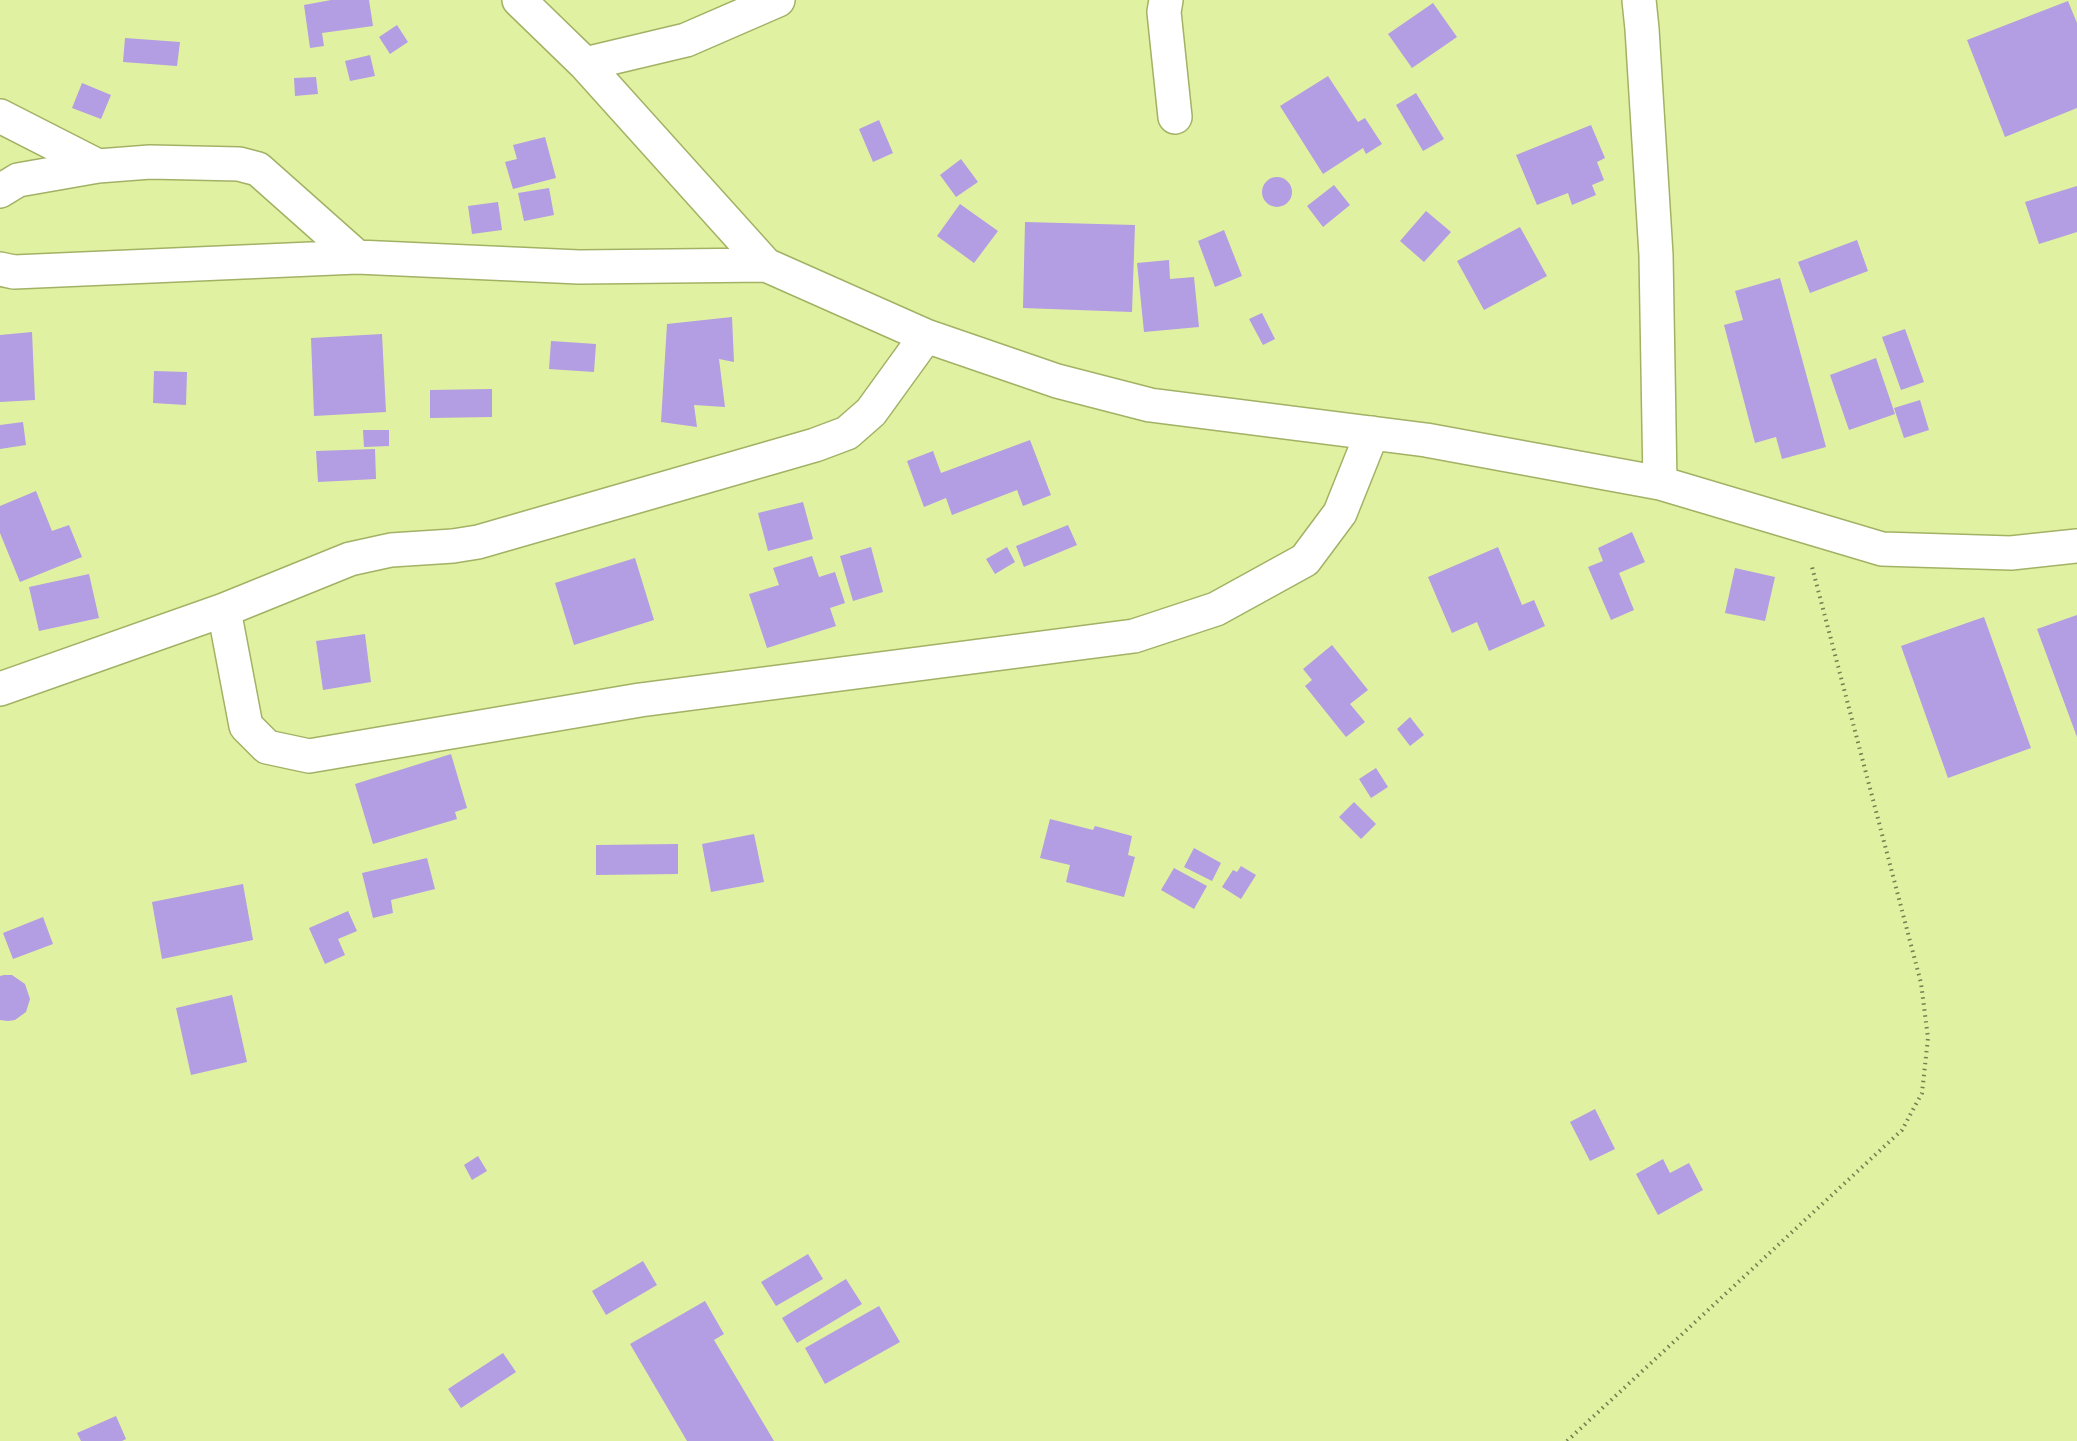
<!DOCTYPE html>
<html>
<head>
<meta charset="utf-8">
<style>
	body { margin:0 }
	canvas { display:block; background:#e0f1a2 }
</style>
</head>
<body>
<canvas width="2077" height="1441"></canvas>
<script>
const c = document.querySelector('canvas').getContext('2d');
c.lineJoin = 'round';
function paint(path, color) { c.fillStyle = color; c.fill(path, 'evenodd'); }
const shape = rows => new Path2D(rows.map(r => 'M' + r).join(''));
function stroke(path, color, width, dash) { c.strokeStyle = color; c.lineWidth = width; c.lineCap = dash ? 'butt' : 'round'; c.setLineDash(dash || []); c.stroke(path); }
paint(shape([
	[331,0,369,0,373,26,322,33,324,46,310,48,304,5],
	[2068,1,2077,23,2077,108,2005,137,1967,40],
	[1433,3,1457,37,1412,68,1388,34],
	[397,25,408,42,390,54,379,37],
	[125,38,180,42,177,66,123,62],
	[370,55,375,76,350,81,345,61],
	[1328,76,1358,122,1365,118,1382,144,1366,154,1363,148,1323,174,1280,106],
	[316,77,318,94,295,96,294,78],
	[82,83,111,95,101,119,72,108],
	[1416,93,1444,139,1423,151,1396,105],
	[879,120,893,153,873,162,859,129],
	[1591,125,1605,158,1597,162,1604,180,1592,185,1596,195,1572,205,1568,193,1537,205,1516,155],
	[545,137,556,178,513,189,505,162,517,159,513,145],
	[961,159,978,182,956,197,940,175],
	'1262 192a15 15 0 1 1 30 0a15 15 0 1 1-30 0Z',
	[1334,185,1350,205,1323,227,1307,206],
	[2077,186,2077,232,2039,244,2025,202],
	[549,188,554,215,524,221,518,193],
	[498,202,502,230,472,234,468,206],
	[960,204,998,231,974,263,937,236],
	[1426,211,1451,232,1424,262,1400,241],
	[1025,222,1135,225,1132,312,1023,308],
	[1520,227,1547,276,1484,310,1457,261],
	[1224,230,1242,276,1215,287,1198,241],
	[1857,240,1868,271,1810,293,1798,262],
	[1169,260,1170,279,1194,277,1199,327,1144,332,1137,263],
	[1780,278,1826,447,1782,459,1776,437,1755,443,1724,325,1743,320,1735,291],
	[1262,313,1275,339,1263,345,1249,319],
	[732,317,734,362,719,359,725,407,694,405,697,427,661,422,667,324],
	[1905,329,1924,382,1901,390,1882,337],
	[32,332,35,400,0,402,0,335],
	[382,334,386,412,314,416,311,338],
	[551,341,596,344,594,372,549,369],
	[1876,358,1895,414,1849,430,1830,375],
	[154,371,187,372,186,405,153,403],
	[492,389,492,417,430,418,430,390],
	[1920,400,1929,430,1904,438,1894,408],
	[23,422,26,445,0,449,0,425],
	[363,430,389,430,389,446,364,447],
	[1030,440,1051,495,1023,506,1017,490,952,515,946,498,924,507,907,461,933,451,941,473],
	[375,449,376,479,318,482,316,451],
	[36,491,52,531,69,525,82,557,20,582,0,533,0,506],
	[803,502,813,539,768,551,758,513],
	[1068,525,1077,545,1024,567,1016,546],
	[1632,532,1645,562,1619,573,1634,610,1611,620,1588,567,1603,561,1598,548],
	[871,547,883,592,853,601,840,556],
	[1007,547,1015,562,995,574,986,559],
	[1498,547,1522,605,1534,600,1545,626,1489,651,1477,622,1452,633,1428,577],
	[812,556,819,577,835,572,845,603,830,608,836,626,767,648,749,594,779,585,773,568],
	[635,558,654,620,574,645,555,583],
	[1735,568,1775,577,1765,621,1725,613],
	[89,574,99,618,39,631,29,587],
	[2077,615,2077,737,2037,629],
	[1984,617,2031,748,1948,778,1901,646],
	[365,634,371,682,323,690,316,641],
	[1332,645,1368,690,1350,704,1365,722,1346,737,1305,686,1312,680,1303,669],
	[1410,717,1424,735,1410,746,1397,729],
	[451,754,467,808,455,812,457,819,373,844,355,784],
	[1376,768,1388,787,1371,798,1359,779],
	[1354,802,1376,824,1361,839,1339,817],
	[1050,819,1093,830,1095,826,1132,836,1128,855,1135,857,1124,897,1066,882,1070,865,1040,858],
	[754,834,764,882,711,892,702,844],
	[678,844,678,874,596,875,596,845],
	[1194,848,1221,863,1212,881,1184,867],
	[427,858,435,889,391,900,393,913,373,918,362,873],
	[1241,866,1256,875,1241,899,1222,887,1233,870,1237,872],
	[1174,868,1207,886,1194,909,1161,890],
	[243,884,253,940,162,959,152,902],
	[348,911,357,931,338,939,345,955,325,964,309,928],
	[43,917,53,944,13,959,3,933],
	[4,975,12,975,25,984,30,999,26,1012,15,1020,8,1021,0,1020,0,976],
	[232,995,247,1062,191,1075,176,1008],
	[1595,1109,1615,1149,1590,1161,1570,1122],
	[478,1156,487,1171,472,1180,464,1165],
	[1663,1159,1670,1173,1689,1163,1703,1190,1658,1215,1636,1174],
	[808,1254,823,1279,776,1306,761,1282],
	[643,1261,657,1285,606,1315,592,1291],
	[846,1279,862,1304,797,1343,782,1318],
	[705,1301,724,1334,714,1340,774,1441,687,1441,630,1344],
	[879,1306,900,1342,825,1384,805,1348],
	[503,1353,516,1372,461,1408,448,1389],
	[116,1416,126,1439,122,1441,81,1441,77,1433]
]), '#b39de3');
const minor = shape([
	[519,0,585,64,766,265,926,336,1057,381,1150,405,1426,440,1660,483,1882,549,2011,553,2077,546],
	[1166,0,1164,12,1175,117],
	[1639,0,1642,29,1656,255,1660,483],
	[585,64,686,40,778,0],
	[0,116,98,166],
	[0,191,18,180,98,166,150,162,239,164,258,169,357,257,579,267,766,265],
	[0,269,14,272,357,257],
	[224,610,246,726,267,747,309,756,640,700,1134,636,1216,609,1305,560,1340,513,1372,433],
	[0,689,224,610,350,559,391,550,453,546,478,542,815,445,847,433,871,412,926,336]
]);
stroke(minor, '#a2b265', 36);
stroke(shape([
	[1567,1441,1902,1130,1922,1093,1928,1038,1921,983,1811,563]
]), '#757f4f', 4, [1.5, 4.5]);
stroke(minor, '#fff', 33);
</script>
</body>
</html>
